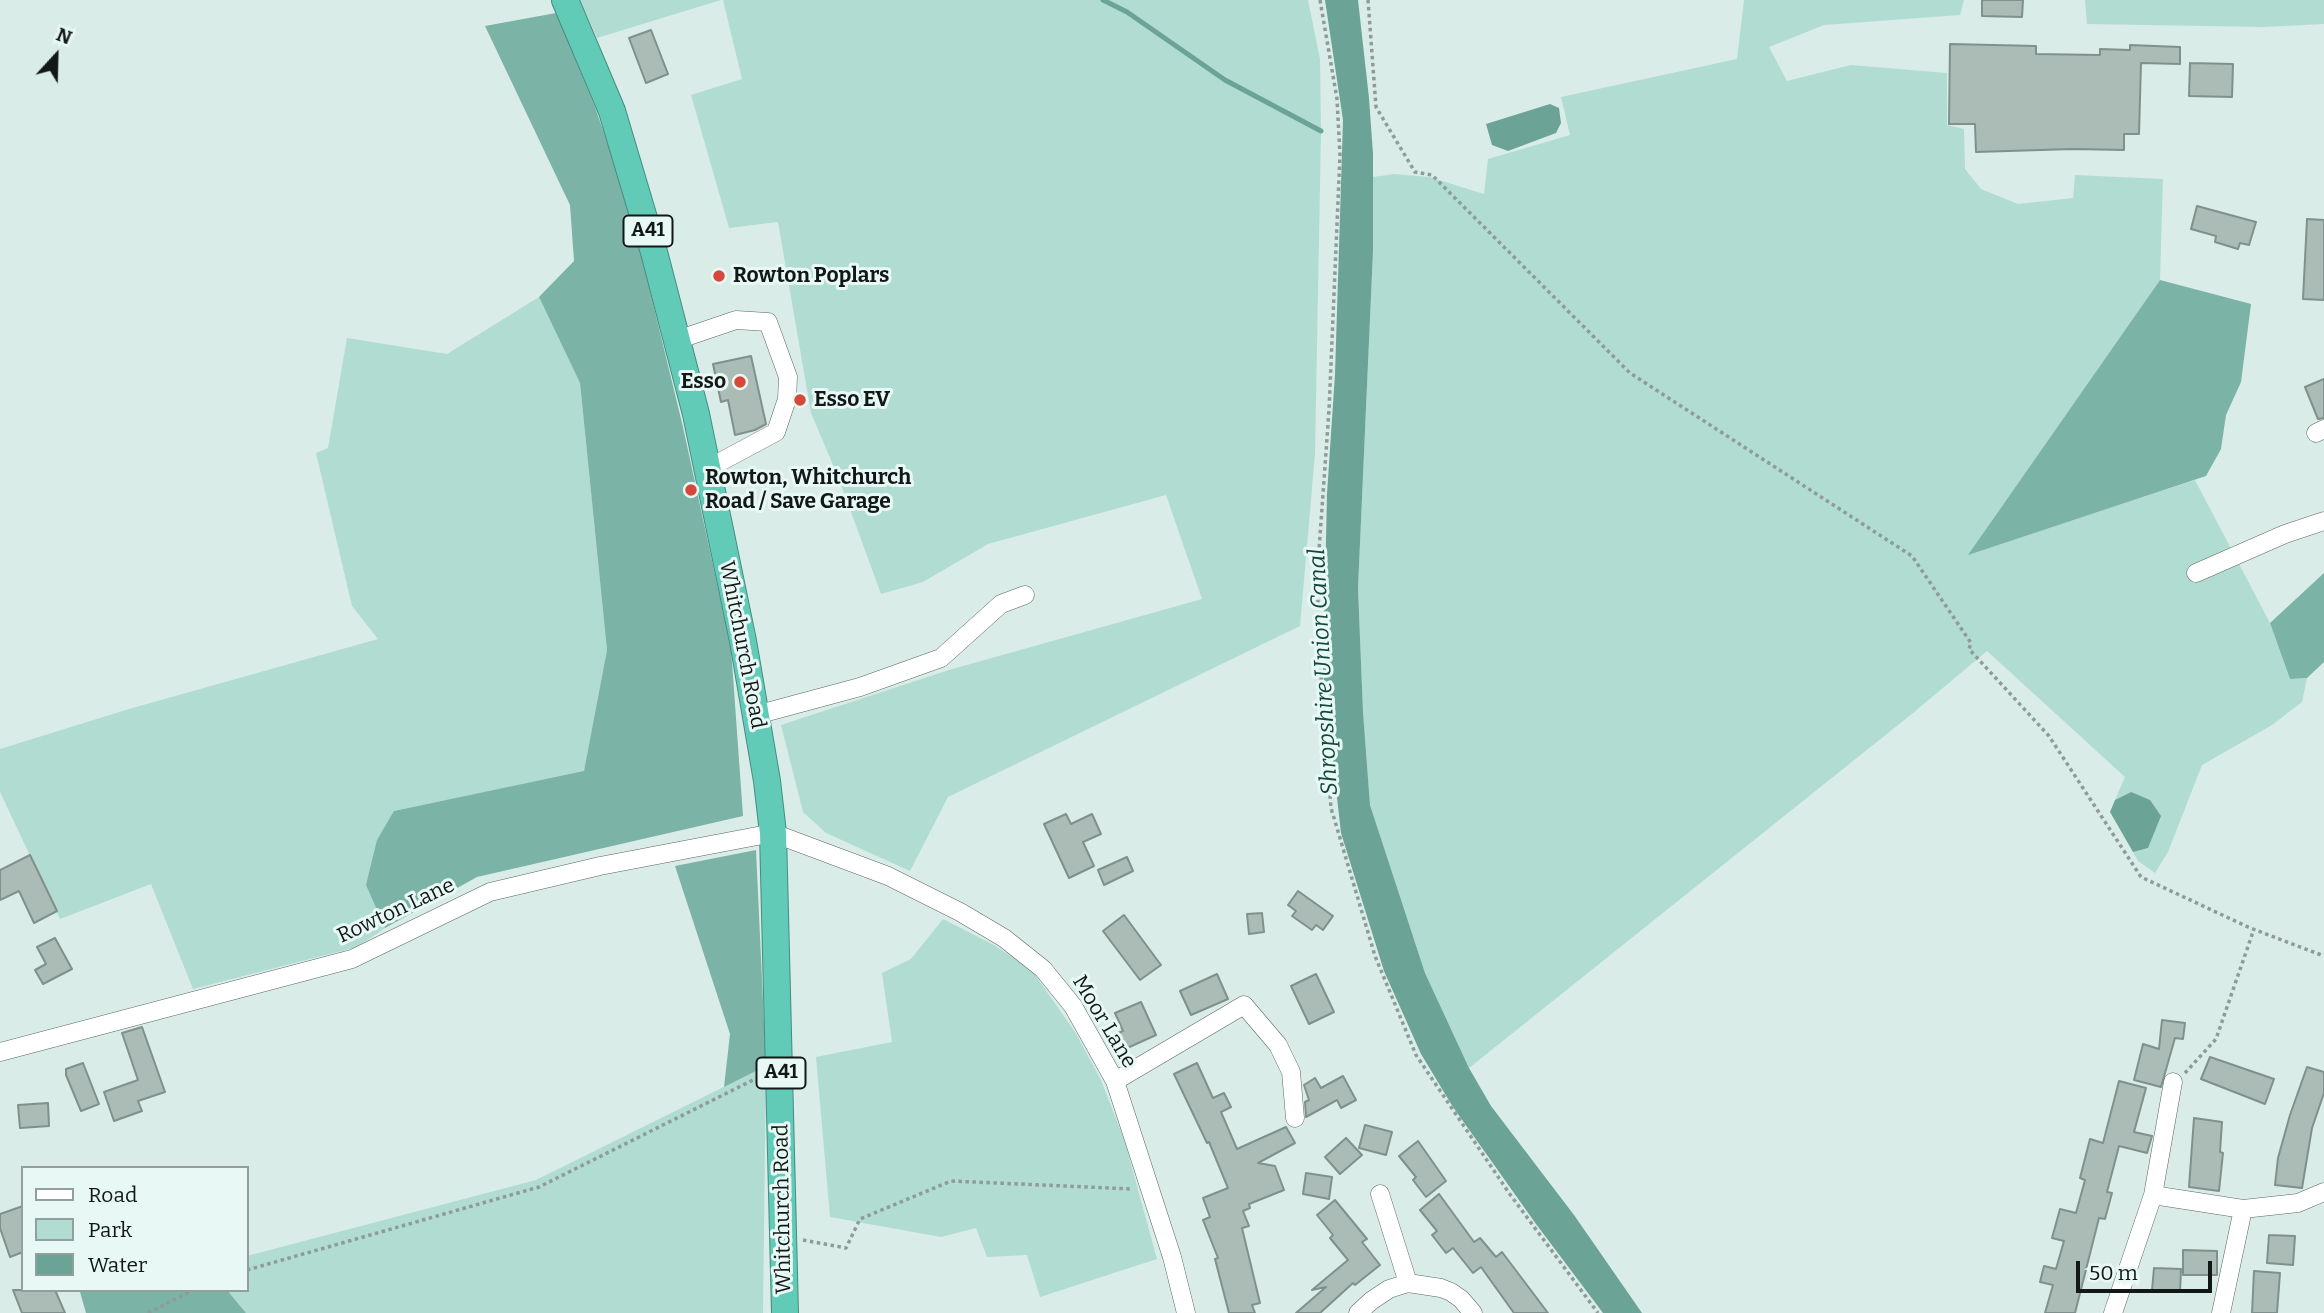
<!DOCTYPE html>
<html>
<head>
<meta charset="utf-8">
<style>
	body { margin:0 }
	#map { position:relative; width:2324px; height:1313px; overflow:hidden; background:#daece7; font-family:Bitter,serif }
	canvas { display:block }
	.legend { position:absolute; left:21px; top:1166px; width:228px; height:126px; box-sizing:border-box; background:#e8f9f5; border:2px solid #929f9c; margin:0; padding:9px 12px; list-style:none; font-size:21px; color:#121816 }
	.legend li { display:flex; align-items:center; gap:14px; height:35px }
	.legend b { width:35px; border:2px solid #929f9c }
	.north { position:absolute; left:21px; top:21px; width:70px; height:70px; -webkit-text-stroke:5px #e8f9f5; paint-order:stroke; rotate:22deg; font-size:19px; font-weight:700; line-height:28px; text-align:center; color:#121816 }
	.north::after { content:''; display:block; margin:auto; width:24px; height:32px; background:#121816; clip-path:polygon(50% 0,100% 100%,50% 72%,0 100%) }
	.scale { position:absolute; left:2076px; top:1261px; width:136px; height:32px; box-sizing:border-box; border:4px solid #121816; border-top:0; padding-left:9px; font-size:21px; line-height:24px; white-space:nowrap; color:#121816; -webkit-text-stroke:5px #e8f9f5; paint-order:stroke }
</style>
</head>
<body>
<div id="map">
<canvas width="2324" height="1313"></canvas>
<ul class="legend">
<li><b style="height:9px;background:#fff"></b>Road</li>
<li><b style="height:19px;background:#b1dcd2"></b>Park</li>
<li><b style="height:19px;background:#6ca397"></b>Water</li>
</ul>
<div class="north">N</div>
<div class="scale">50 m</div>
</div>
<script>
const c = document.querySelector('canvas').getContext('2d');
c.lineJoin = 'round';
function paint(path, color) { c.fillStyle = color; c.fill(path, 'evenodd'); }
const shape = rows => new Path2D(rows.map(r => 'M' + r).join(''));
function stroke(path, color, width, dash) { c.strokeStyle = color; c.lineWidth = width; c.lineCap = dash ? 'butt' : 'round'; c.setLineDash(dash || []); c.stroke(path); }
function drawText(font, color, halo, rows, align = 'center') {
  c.font = font + ' Bitter,serif'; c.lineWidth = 6; c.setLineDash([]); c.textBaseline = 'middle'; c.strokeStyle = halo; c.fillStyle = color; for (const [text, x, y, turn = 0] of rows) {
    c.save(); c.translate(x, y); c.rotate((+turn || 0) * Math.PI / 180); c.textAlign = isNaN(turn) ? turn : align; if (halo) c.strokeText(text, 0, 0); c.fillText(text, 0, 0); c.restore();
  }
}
paint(shape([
	[580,0,721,0,597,38],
	[723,0,1308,0,1320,59,1321,131,1315,454,1300,626,948,797,910,871,826,833,803,812,781,725,949,670,1202,599,1166,495,988,544,923,582,881,594,839,479,811,413,778,222,729,228,691,95,742,79],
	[1744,0,1964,0,1960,15,1824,25,1769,47,1787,81,1851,65,1947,73,1947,125,1964,129,1965,169,1981,189,2018,204,2073,198,2075,175,2163,179,2160,280,1969,554,2195,480,2270,623,2290,679,2307,678,2302,702,2272,725,2202,765,2168,852,2155,873,2138,861,2133,852,2148,848,2131,792,2115,800,2125,777,1987,651,1913,713,1469,1068,1425,973,1370,805,1363,712,1358,588,1373,251,1373,177,1394,174,1429,177,1484,194,1488,159,1570,135,1561,97,1737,59],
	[2085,0,2324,0,2324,24,2264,27,2087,24],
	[539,297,580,383,607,650,584,772,394,811,366,884,385,928,357,947,193,989,151,884,60,919,0,792,0,749,129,709,378,639,352,606,316,453,328,448,347,338,447,354],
	[943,919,992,944,1031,969,1075,1032,1101,1080,1125,1142,1157,1259,1040,1297,1027,1255,987,1257,976,1228,941,1237,830,1217,816,1057,892,1042,882,973,911,959],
	[766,1066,763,1313,246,1313,227,1290,247,1290,247,1256,536,1180]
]), '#b1dcd2');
paint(shape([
	[556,13,595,107,629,205,683,427,731,648,743,816,477,877,385,928,366,885,377,840,394,811,584,771,607,650,580,383,539,297,574,261,570,205,485,26],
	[2160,280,2251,304,2241,382,2226,415,2221,449,2206,476,1968,555],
	[2324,573,2324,662,2307,678,2290,679,2270,623],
	[756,850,766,1066,724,1087,730,1034,675,866],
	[91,1290,227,1290,246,1313,86,1313,80,1292]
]), '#7bb3a6');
paint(shape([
	[1325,0,1358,0,1369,98,1373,154,1373,251,1358,588,1363,712,1370,805,1425,973,1469,1068,1491,1106,1574,1215,1642,1313,1603,1313,1536,1224,1453,1107,1421,1054,1384,971,1341,833,1323,673,1327,494,1335,374,1343,120],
	[1550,104,1559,108,1561,123,1556,133,1508,151,1492,145,1486,124],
	[2131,792,2150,800,2161,816,2148,848,2133,852,2110,812,2115,800]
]), '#6ca397');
stroke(shape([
	[1103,0,1127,12,1225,80,1321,131]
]), '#6ca397', 5);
const building = shape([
	[1982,0,2023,0,2022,17,1982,16,1982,0],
	[651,30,668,74,646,83,629,38,651,30],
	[1950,44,2036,46,2036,54,2100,55,2100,49,2130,50,2130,45,2180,47,2180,64,2141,63,2139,134,2124,134,2124,150,2073,149,1976,152,1975,124,1949,124,1950,44],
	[2190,63,2233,64,2232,97,2189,96,2190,63],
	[2197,206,2256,222,2249,245,2240,243,2238,249,2215,242,2216,236,2191,229,2197,206],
	[2307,219,2324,220,2324,300,2303,299,2307,219],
	[751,356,766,424,755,430,735,435,728,400,721,402,713,364,751,356],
	[2324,379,2324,418,2318,419,2305,387,2324,379],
	[1066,814,1071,824,1092,814,1101,834,1083,842,1094,866,1069,878,1044,824,1066,814],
	[30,855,57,911,34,923,19,891,0,900,0,870,30,855],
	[1127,857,1133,871,1104,885,1098,870,1127,857],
	[1298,891,1333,916,1323,930,1316,925,1312,930,1292,916,1296,911,1288,905,1298,891],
	[1262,913,1264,932,1249,934,1247,914,1262,913],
	[1124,915,1161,965,1140,980,1103,931,1124,915],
	[55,938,72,969,43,984,35,970,46,964,37,947,55,938],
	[1217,974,1228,999,1191,1015,1180,991,1217,974],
	[1316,974,1334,1012,1309,1024,1291,986,1316,974],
	[1141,1002,1156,1035,1125,1049,1118,1033,1123,1031,1115,1013,1141,1002],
	[2162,1020,2185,1023,2183,1039,2175,1038,2161,1087,2134,1080,2143,1044,2159,1049,2162,1020],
	[142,1027,165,1092,138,1101,142,1111,114,1121,104,1092,138,1080,122,1033,142,1027],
	[2210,1057,2274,1079,2265,1104,2201,1079,2210,1057],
	[83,1063,99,1104,81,1111,66,1075,66,1069,83,1063],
	[1197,1063,1213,1098,1224,1093,1231,1107,1221,1112,1237,1149,1286,1127,1295,1143,1258,1163,1275,1166,1284,1190,1249,1204,1250,1208,1243,1211,1249,1226,1242,1228,1260,1303,1252,1305,1255,1313,1229,1313,1215,1259,1218,1258,1203,1220,1210,1217,1203,1198,1228,1188,1209,1142,1207,1143,1174,1074,1197,1063],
	[2307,1067,2324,1072,2324,1093,2312,1128,2302,1188,2275,1185,2278,1158,2290,1115,2307,1067],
	[1343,1076,1356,1100,1341,1108,1337,1100,1306,1117,1305,1102,1309,1100,1304,1085,1315,1078,1321,1088,1343,1076],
	[2119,1081,2146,1088,2134,1132,2152,1136,2147,1153,2119,1146,2107,1192,2112,1193,2105,1219,2099,1218,2075,1313,2045,1313,2053,1285,2040,1282,2044,1266,2056,1269,2064,1241,2052,1238,2060,1209,2076,1213,2085,1180,2080,1178,2090,1139,2103,1143,2119,1081],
	[48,1103,49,1126,20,1128,18,1105,48,1103],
	[2194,1118,2222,1122,2220,1152,2223,1153,2219,1191,2189,1187,2194,1118],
	[1365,1125,1392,1132,1386,1155,1359,1148,1365,1125],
	[1346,1138,1362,1155,1340,1174,1325,1157,1346,1138],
	[1418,1141,1446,1181,1426,1197,1413,1180,1416,1177,1399,1156,1418,1141],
	[1306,1173,1332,1177,1329,1199,1303,1194,1306,1173],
	[1439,1194,1474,1242,1480,1238,1496,1257,1502,1252,1548,1313,1514,1313,1481,1267,1473,1273,1453,1248,1446,1253,1432,1235,1437,1231,1420,1210,1439,1194],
	[1335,1200,1367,1239,1362,1242,1380,1265,1355,1285,1353,1283,1320,1313,1296,1313,1326,1287,1312,1290,1348,1260,1330,1238,1333,1235,1317,1215,1335,1200],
	[23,1206,23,1252,10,1257,0,1228,0,1214,23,1206],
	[2269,1235,2295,1236,2293,1265,2267,1263,2269,1235],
	[2183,1250,2217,1251,2217,1275,2183,1275,2183,1250],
	[2154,1268,2181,1269,2180,1292,2152,1290,2154,1268],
	[2254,1271,2280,1273,2277,1313,2252,1313,2254,1271],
	[13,1290,55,1290,65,1313,22,1313,13,1290]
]);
paint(building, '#abbcb7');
stroke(building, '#80908c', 2);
const minor = shape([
	[677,340,736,320,768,322,788,377,787,399,776,432,707,469],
	[2316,433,2324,429],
	[2196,573,2285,534,2324,521],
	[756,715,860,687,941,658,1001,604,1025,595],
	[0,1052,352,959,490,892,600,866,773,833,888,876,960,912,1004,938,1043,969,1073,1006,1115,1081,1172,1257,1186,1313],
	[1115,1081,1244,1005,1278,1045,1291,1072,1295,1118],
	[1380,1194,1408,1283],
	[2153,1195,2173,1082],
	[1358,1313,1371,1301,1389,1289,1408,1283,1441,1288,1451,1292,1461,1299,1473,1313],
	[2113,1313,2153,1195,2243,1209,2298,1203,2324,1192],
	[2221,1313,2243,1209]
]);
const highway = shape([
	[565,0,612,111,654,252,696,414,743,641,767,781,773,833,785,1313]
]);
stroke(minor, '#596864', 19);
stroke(highway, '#458c7f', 28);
stroke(shape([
	[1320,0,1337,99,1340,155,1329,410,1317,578,1322,696,1331,808,1375,956,1416,1055,1509,1193,1598,1313],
	[1368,0,1376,107,1415,172,1432,175,1630,373,1912,556,1971,643,1969,649,2049,736,2141,877,2248,927,2324,956],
	[2185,1073,2216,1039,2254,929],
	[803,1240,846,1248,860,1219,951,1181,1132,1189],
	[247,1270,539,1187,757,1078],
	[148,1313,193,1290]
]), '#8e9b97', 3.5, [3.5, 3.5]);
stroke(minor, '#fff', 18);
stroke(highway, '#61cbb7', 26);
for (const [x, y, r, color] of [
	[719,276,7,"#d5483a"],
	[740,382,7,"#d5483a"],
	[800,400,7,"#d5483a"],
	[691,490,7,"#d5483a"]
]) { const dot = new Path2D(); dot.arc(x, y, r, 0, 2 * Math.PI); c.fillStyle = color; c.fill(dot); stroke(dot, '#e8f9f5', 2.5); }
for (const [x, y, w] of [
	[648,231,49],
	[781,1073,49]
]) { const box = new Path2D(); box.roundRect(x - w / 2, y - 15.5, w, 31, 5); c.fillStyle = '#e8f9f5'; c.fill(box); stroke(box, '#121816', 2); }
drawText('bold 19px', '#121816', null, [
	["A41",648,231],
	["A41",781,1073]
]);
drawText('bold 21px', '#121816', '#e8f9f5', [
	["Rowton Poplars",733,276],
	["Esso",726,382,"right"],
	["Esso EV",814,400],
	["Rowton, Whitchurch",705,478],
	["Road / Save Garage",705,502]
], 'left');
drawText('21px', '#121816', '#e8f9f5', [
	["Whitchurch Road",742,645,79],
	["Rowton Lane",396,911,-25],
	["Moor Lane",1104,1022,59],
	["Whitchurch Road",783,1209,-91]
]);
drawText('italic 23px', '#14463d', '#e8f9f5', [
	["Shropshire Union Canal",1324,672,-93]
]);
</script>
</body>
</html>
